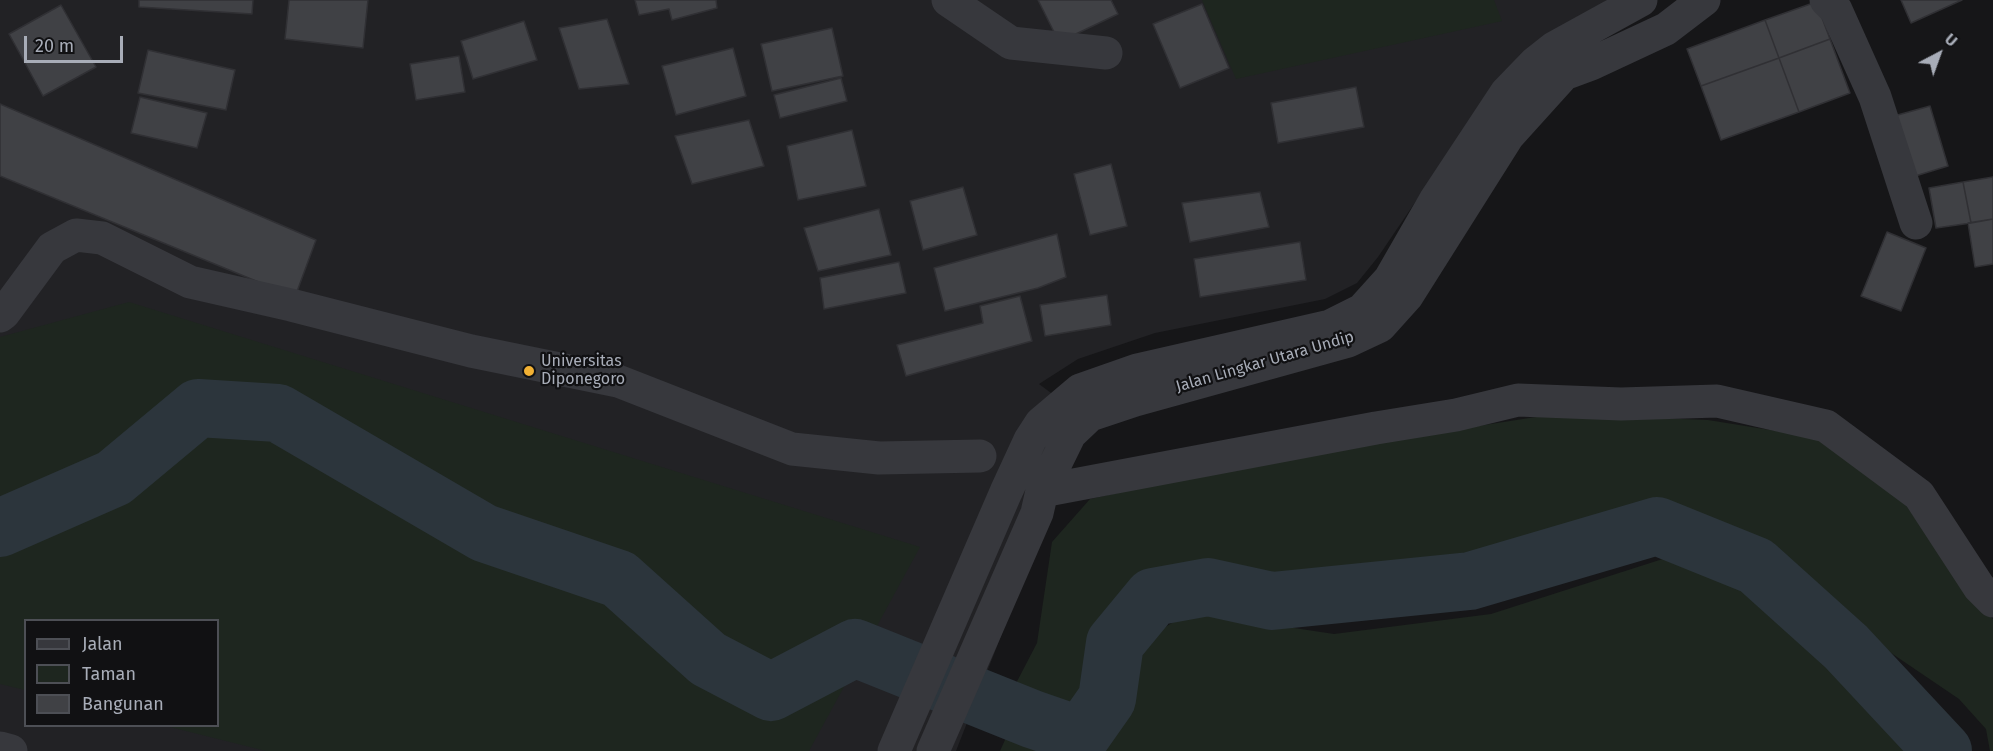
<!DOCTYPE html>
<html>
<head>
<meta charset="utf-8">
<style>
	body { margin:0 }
	#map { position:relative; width:1993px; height:751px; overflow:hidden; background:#161618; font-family:"Fira Sans",sans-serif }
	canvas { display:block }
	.legend { position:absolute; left:24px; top:619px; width:195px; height:108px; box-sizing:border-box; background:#111113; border:2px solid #4d4f55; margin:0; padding:8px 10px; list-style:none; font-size:18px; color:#a8adb8 }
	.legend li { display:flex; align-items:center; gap:12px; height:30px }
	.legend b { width:30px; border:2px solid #4d4f55 }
	.north { position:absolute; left:1909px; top:24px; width:60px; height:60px; -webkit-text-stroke:4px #111113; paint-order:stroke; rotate:41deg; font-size:16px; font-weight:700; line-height:24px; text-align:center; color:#a8adb8 }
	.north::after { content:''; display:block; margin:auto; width:21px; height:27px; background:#a8adb8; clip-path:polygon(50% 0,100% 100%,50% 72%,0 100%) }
	.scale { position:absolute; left:24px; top:36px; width:99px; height:27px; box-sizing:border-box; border:3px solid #a8adb8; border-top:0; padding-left:8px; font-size:18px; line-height:21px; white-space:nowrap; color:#a8adb8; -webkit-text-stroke:4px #111113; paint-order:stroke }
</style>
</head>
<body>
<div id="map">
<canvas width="1993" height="751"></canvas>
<ul class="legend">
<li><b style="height:8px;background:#37383d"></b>Jalan</li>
<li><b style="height:16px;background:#1e261f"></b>Taman</li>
<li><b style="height:16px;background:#404145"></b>Bangunan</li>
</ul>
<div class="north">U</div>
<div class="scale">20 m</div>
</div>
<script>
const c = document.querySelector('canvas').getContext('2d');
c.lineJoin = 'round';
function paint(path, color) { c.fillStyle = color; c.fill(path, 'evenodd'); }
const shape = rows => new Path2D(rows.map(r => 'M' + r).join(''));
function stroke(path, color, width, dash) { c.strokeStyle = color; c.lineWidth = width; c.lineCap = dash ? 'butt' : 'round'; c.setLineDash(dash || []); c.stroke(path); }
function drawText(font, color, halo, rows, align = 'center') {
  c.font = font + ' "Fira Sans",sans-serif'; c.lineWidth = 4.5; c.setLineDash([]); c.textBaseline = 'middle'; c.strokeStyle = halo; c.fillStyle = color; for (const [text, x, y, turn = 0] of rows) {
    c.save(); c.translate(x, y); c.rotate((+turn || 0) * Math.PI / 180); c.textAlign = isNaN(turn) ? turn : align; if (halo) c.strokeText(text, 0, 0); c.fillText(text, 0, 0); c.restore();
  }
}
paint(shape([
	[0,0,1607,0,1498,80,1378,257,1357,283,1325,299,1155,333,1078,359,1039,384,1086,419,956,751,0,751],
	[26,620,218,620,218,726,26,726]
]), '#222225');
paint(shape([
	[1202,0,1494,0,1502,21,1236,79],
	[129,302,920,547,809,751,266,751,166,726,218,726,218,620,26,620,25,690,0,684,0,337],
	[1555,414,1708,420,1820,438,1903,501,1971,596,1993,619,1993,751,1990,751,1986,729,1959,699,1872,640,1759,550,1654,501,1476,563,1281,578,1214,570,1151,583,1093,655,1078,710,1011,693,1037,643,1052,542,1090,499,1279,457],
	[1672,556,1722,569,1765,596,1844,665,1919,751,1093,751,1125,701,1135,646,1199,606,1261,623,1334,634,1491,614],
	[1009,731,1066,751,1000,751]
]), '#1e261f');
stroke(shape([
	[0,528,114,478,198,408,278,413,484,533,619,579,708,659,771,692,855,648,1032,719,1081,736,1107,699,1115,643,1153,597,1208,587,1272,601,1470,581,1657,526,1756,566,1846,647,1943,751]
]), '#2c353c', 58);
const building = shape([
	[139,0,253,0,252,14,139,7,139,0],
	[289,0,368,0,363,48,285,39,289,0],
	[635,0,716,0,717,8,672,20,669,9,639,15,635,0],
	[1038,0,1111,0,1118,14,1059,42,1038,0],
	[1901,0,1962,0,1911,23,1901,0],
	[1816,2,1830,39,1779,58,1765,20,1816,2],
	[1202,4,1229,68,1180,88,1153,24,1202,4],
	[61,5,96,67,43,96,9,34,61,5],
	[607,19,629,84,579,89,559,28,607,19],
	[1765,20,1779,58,1701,86,1687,49,1765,20],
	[524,21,537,60,473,79,461,41,524,21],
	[832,28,843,76,772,91,761,44,832,28],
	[1830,39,1850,93,1799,112,1779,58,1830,39],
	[733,48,746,96,676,115,662,66,733,48],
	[148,50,235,70,226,110,138,93,148,50],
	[459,56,465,92,416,100,410,64,459,56],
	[1779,58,1799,112,1721,140,1701,86,1779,58],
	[841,78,847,101,780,118,774,95,841,78],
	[1356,87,1364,127,1278,143,1271,103,1356,87],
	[140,97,207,113,197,148,131,133,140,97],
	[0,104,316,240,295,297,0,176,0,104],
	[1930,106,1948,166,1912,177,1894,116,1930,106],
	[749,120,764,166,692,184,675,136,749,120],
	[852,130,866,186,798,200,787,146,852,130],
	[1111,164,1127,226,1090,235,1074,174,1111,164],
	[1993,177,1993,219,1971,223,1963,182,1993,177],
	[1963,182,1971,223,1936,228,1929,188,1963,182],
	[963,187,977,235,923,250,910,201,963,187],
	[1260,192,1269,227,1190,242,1182,203,1260,192],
	[879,209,891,255,818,271,804,228,879,209],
	[1993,219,1993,264,1975,267,1968,223,1993,219],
	[1887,232,1926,248,1901,311,1861,296,1887,232],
	[1057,234,1066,277,1038,288,945,311,934,268,1057,234],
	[1300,242,1306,280,1200,297,1194,259,1300,242],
	[899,262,906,293,824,309,820,278,899,262],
	[1107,295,1111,325,1045,336,1040,305,1107,295],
	[1020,296,1032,341,906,376,897,345,983,323,980,306,1020,296]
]);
paint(building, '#404145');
stroke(building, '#303034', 1.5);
stroke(shape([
	[948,0,1011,43,1106,53],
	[1826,0,1836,10,1875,97,1916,223],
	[0,316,4,313,52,248,76,235,102,238,190,282,291,305,471,351,618,381,792,449,879,458,980,456],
	[1042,491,1376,428,1456,415,1518,400,1621,404,1717,401,1826,426,1919,495,1979,587,1993,601],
	[0,748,11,751],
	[894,751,1006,492,1030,440,1041,423,1080,390,1137,370,1330,326,1362,310,1390,279,1436,199,1506,93,1535,63,1554,48,1641,0],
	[933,751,1037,513,1042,491,1070,434,1090,415,1135,400,1348,341,1380,326,1407,296,1508,136,1564,74,1591,64,1666,29,1704,0]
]), '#37383d', 33);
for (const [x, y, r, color] of [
	[529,371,6,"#f2b134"]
]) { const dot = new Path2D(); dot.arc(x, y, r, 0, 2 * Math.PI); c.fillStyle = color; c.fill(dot); stroke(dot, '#111113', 2); }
drawText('16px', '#a8adb8', '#111113', [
	["Universitas",541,362],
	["Diponegoro",541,380]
], 'left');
drawText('16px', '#a8adb8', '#111113', [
	["Jalan Lingkar Utara Undip",1265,362,-16]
]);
</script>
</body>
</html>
